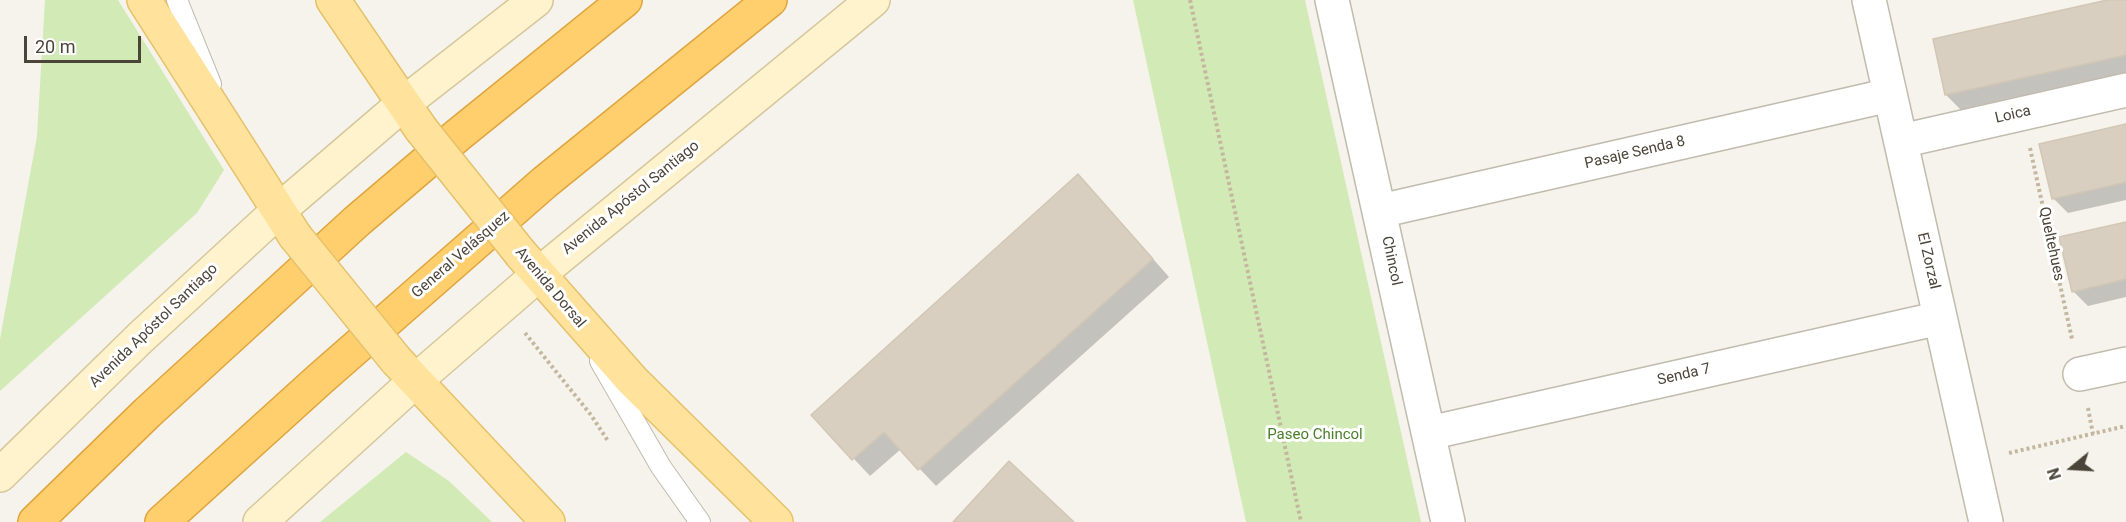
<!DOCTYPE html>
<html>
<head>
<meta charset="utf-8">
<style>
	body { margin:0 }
	#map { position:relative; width:2126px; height:522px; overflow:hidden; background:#f6f3ec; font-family:Roboto,sans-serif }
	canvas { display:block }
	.north { position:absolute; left:2042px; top:438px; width:60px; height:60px; -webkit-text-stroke:4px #fff; paint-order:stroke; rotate:252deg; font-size:16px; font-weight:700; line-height:24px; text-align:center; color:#4b4439 }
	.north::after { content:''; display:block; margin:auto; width:21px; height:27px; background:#4b4439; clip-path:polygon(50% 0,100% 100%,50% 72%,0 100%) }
	.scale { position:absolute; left:24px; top:36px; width:117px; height:27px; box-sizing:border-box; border:3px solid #4b4439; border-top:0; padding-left:8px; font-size:18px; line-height:21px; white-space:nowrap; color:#4b4439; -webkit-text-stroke:4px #fff; paint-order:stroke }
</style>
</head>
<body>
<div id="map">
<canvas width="2126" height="522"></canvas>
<div class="north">N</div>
<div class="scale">20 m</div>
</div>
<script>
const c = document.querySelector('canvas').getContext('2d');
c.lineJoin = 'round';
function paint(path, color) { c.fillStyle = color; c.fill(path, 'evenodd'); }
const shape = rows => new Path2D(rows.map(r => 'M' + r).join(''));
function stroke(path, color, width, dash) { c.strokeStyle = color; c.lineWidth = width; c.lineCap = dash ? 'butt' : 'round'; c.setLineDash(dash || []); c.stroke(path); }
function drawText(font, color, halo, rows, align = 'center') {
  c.font = font + ' Roboto,sans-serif'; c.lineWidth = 6; c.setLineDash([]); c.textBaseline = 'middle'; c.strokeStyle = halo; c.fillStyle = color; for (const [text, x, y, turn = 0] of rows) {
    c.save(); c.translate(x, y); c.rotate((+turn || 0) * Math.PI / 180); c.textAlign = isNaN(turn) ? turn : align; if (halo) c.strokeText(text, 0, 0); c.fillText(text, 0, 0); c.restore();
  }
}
paint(shape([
	[45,0,118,0,224,170,197,213,0,391,0,339,37,136],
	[1133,0,1305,0,1421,522,1246,522],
	[406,452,449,481,492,522,320,522]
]), '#d2eab5');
paint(shape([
	[2114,0,2126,0,2126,75,1963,112,1946,95],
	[2126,126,2126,200,2068,213,2053,198],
	[1095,193,1169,277,936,486,901,449,870,476,813,415],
	[2126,223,2126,297,2088,306,2073,291]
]), '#0003');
const building = shape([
	[2107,0,2126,0,2126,55,1945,95,1933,39,2107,0],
	[2126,124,2126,182,2052,199,2039,144,2126,124],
	[1078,174,1153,259,918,470,884,432,852,460,811,415,1078,174],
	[2126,222,2126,279,2072,292,2059,237,2126,222],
	[1009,461,1074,522,953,522,1009,461]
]);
paint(building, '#d8cfc1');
stroke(building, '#d3c7b4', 1.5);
const lane = shape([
	[177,0,211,84],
	[600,361,661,467,700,522]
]);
const street = shape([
	[1332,0,1448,522],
	[1869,0,1986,522],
	[1901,141,2126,90],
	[1380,211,1890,95],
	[2080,374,2126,364],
	[1429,433,1940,318]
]);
const secondary = shape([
	[0,475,140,338,277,212,403,104,536,0],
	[260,522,414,382,539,274,873,0]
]);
const primary = shape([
	[144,0,295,236],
	[333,0,421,129],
	[521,254,632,380,776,522],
	[396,360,548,522]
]);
const highway = shape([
	[35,522,147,413,357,221,458,135,625,0],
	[162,522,320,379,545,182,770,0]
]);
stroke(lane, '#c2bbae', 22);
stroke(street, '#c2bbae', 36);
stroke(secondary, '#d6c79b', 36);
stroke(primary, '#e6c16a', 36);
stroke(highway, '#e0a43c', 36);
stroke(shape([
	[1190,0,1301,522],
	[2030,148,2072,339],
	[525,333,591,415,608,441],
	[2088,408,2093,434],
	[2009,453,2126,426]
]), '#c4b79f', 4, [3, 3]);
stroke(lane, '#fff', 20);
stroke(street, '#fff', 33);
stroke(secondary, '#fff3cd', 33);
stroke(primary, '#ffe39c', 33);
stroke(highway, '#ffcf6e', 33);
const primaryBridge = shape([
	[421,129,521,254],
	[295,236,396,360]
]);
stroke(primaryBridge, '#e6c16a', 36, []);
stroke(primaryBridge, '#ffe39c', 33);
drawText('15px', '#4b4439', '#fff', [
	["Loica",2013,115,-13],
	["Pasaje Senda 8",1635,153,-13],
	["Avenida Apóstol Santiago",631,198,-39],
	["Queltehues",2051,244,78],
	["General Velásquez",461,255,-41],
	["Chincol",1391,261,78],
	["El Zorzal",1928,261,77],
	["Avenida Dorsal",550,288,50],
	["Avenida Apóstol Santiago",154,326,-44],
	["Senda 7",1684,375,-13]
]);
drawText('15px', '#4a7f2a', '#fff', [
	["Paseo Chincol",1315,435]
]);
</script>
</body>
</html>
